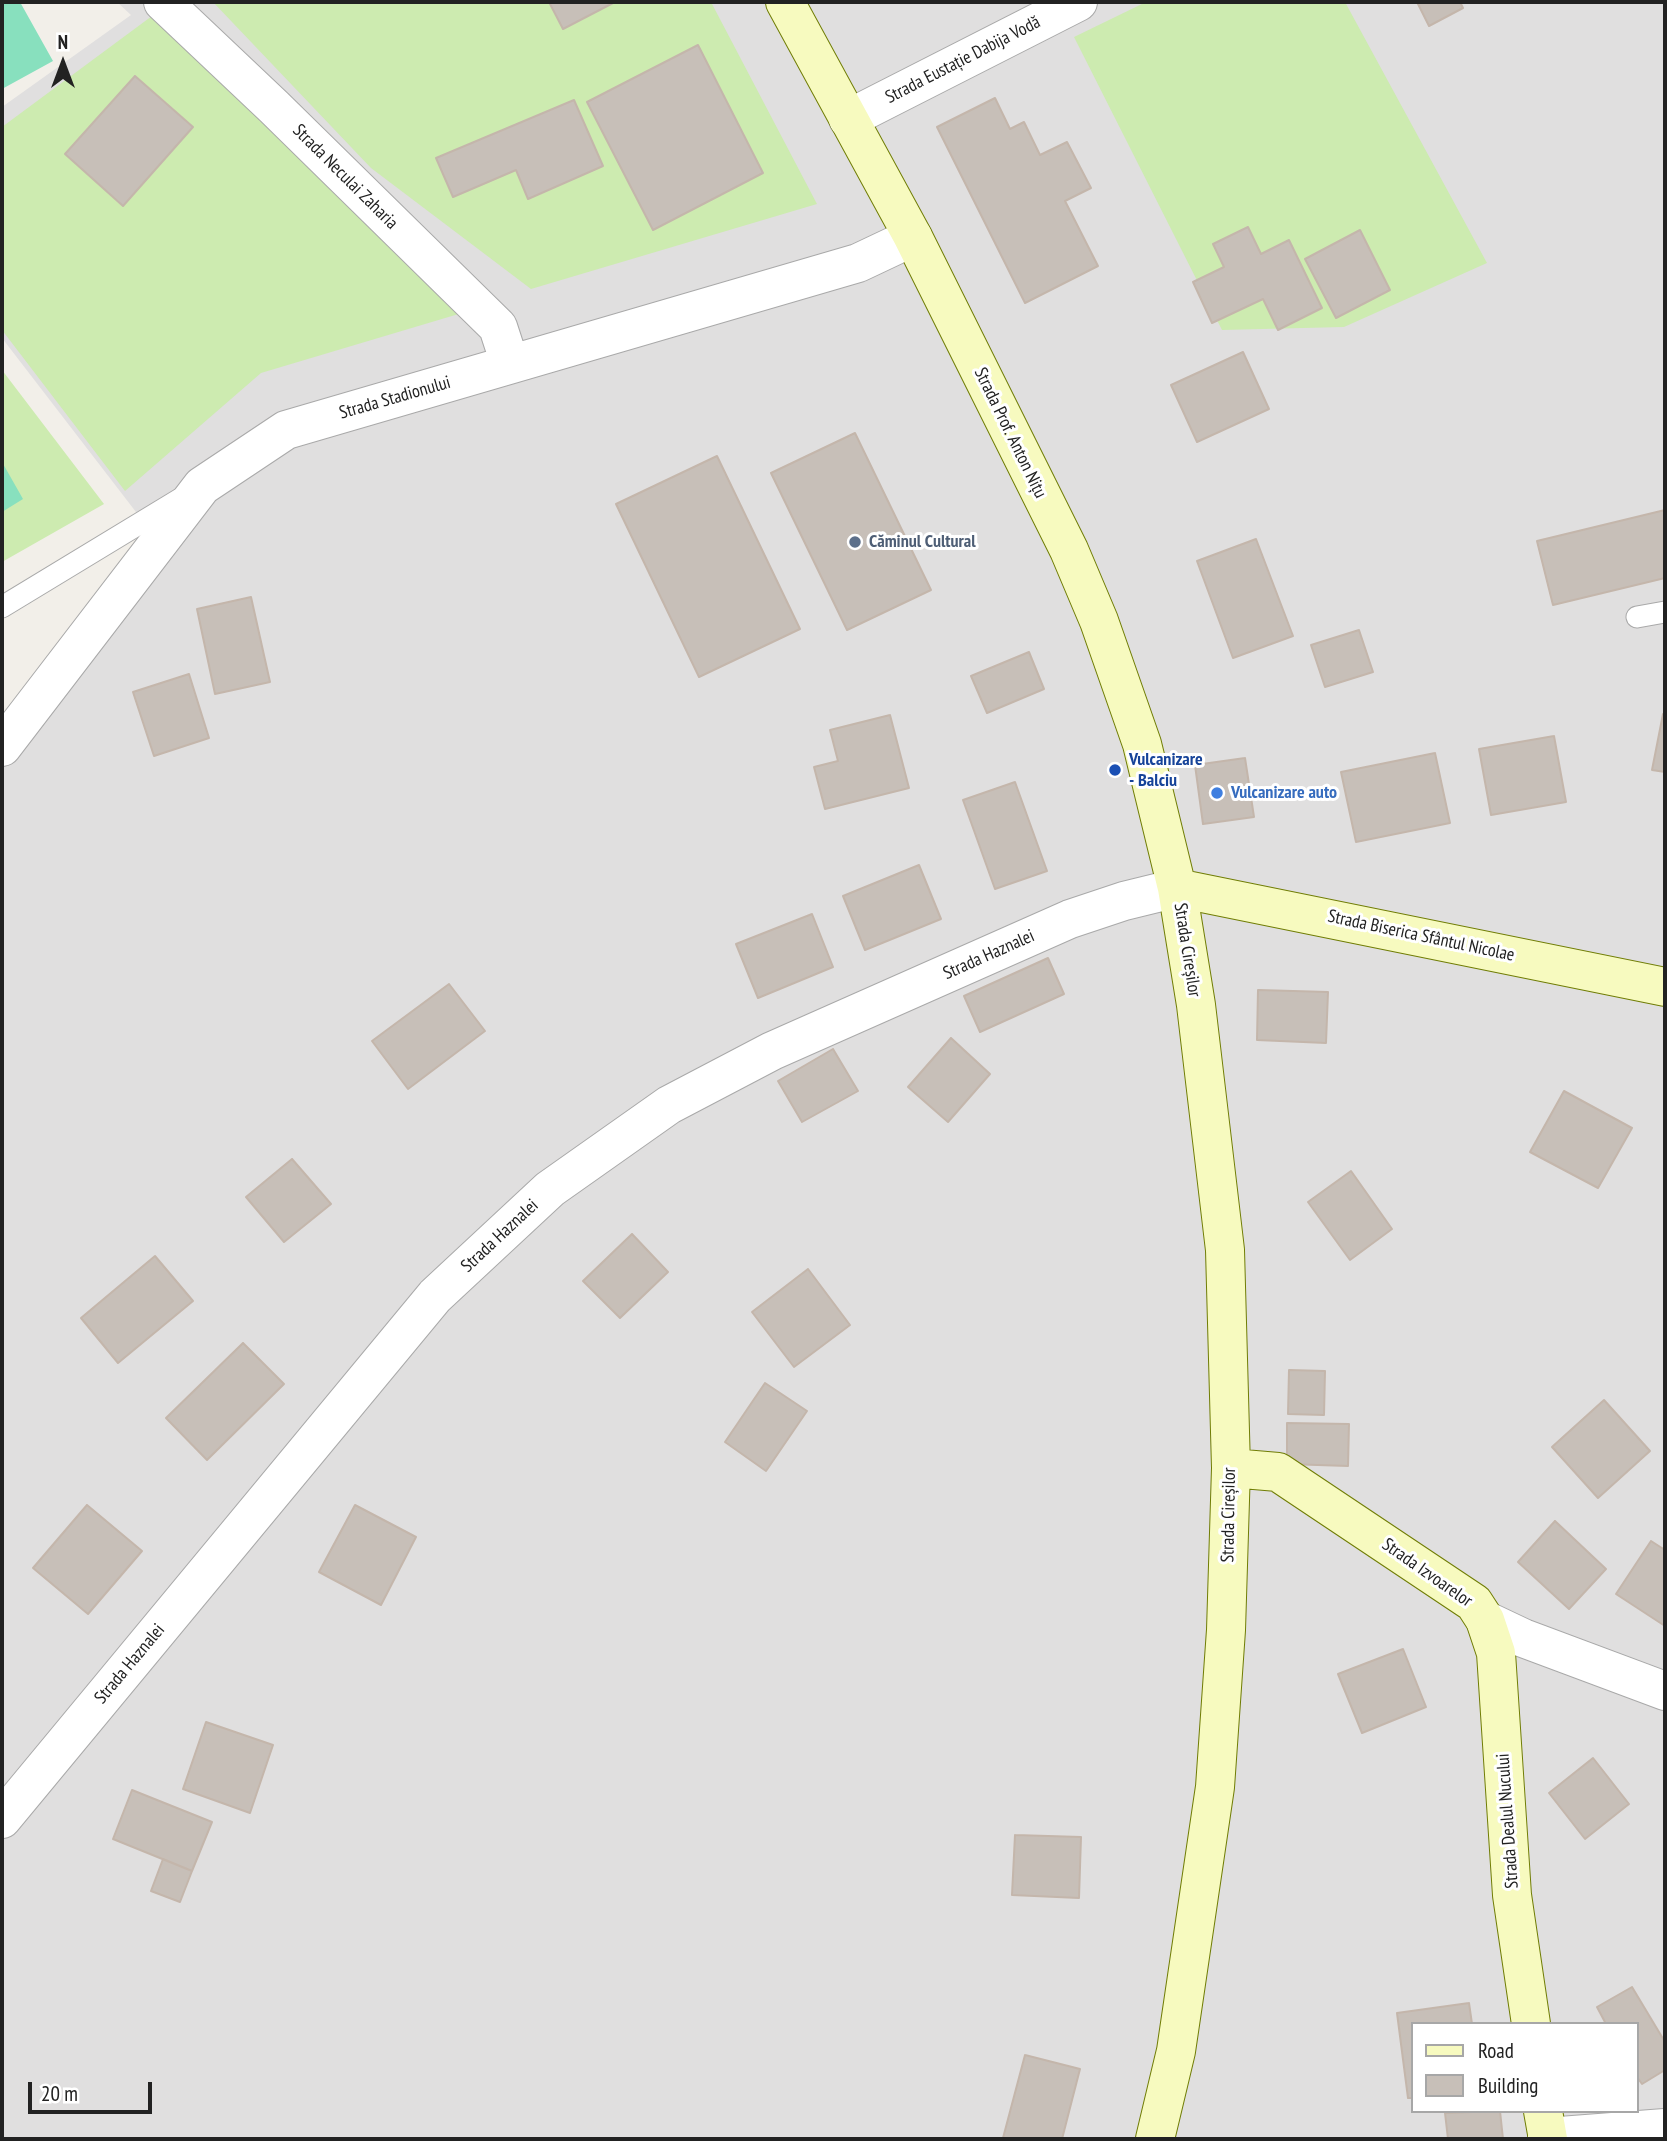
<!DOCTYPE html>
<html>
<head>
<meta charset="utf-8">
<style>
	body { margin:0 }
	#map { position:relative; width:1667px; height:2141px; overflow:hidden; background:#f2efe9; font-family:"PT Sans Narrow",sans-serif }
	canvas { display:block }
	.frame { position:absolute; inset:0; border:4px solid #222; pointer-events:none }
	.legend { position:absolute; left:1411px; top:2022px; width:228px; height:91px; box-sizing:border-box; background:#fff; border:2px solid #a7a7a7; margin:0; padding:9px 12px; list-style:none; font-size:21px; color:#222 }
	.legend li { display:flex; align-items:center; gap:14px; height:35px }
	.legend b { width:35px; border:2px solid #a7a7a7 }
	.north { position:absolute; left:28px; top:28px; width:70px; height:70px; -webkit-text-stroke:5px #fff; paint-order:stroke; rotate:0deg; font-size:19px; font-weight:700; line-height:28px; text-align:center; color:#222 }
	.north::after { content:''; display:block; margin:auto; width:24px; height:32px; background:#222; clip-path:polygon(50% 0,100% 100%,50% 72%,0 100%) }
	.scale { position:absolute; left:28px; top:2082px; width:124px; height:32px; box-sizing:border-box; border:4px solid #222; border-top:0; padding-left:9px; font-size:21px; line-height:24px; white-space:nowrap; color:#222; -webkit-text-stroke:5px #fff; paint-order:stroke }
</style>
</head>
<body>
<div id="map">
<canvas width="1667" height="2141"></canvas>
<div class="frame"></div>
<ul class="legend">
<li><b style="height:9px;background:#f7fabf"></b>Road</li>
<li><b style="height:19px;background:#c7bfb8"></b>Building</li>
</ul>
<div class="north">N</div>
<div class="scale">20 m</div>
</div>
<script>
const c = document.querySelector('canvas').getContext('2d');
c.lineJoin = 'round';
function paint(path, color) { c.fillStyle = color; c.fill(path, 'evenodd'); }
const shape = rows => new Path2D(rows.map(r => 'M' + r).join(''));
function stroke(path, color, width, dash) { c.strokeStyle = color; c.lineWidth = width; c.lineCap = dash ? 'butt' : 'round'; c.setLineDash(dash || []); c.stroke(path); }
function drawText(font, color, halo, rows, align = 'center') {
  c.font = font + ' "PT Sans Narrow",sans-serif'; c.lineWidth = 6; c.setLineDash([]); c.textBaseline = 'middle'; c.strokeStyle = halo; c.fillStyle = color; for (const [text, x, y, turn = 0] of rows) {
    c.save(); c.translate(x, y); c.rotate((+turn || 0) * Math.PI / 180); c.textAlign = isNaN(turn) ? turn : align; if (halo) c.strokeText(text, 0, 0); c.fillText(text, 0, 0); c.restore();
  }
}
paint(shape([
	[117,2,1665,2,1665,2139,2,2139,2,764,166,551,2,338,2,107,131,15],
	[1413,2024,1637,2024,1637,2111,1413,2111]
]), '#e0dfdf');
paint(shape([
	[213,2,711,2,817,204,531,289,371,168],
	[1146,2,1345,2,1487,263,1344,327,1222,330,1074,37],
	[152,16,462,313,261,373,125,491,2,330,2,127],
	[2,370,104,504,2,562]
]), '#cdebb0');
paint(shape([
	[2,2,20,2,53,61,2,89],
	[2,462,23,499,2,512]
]), '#88e0be');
const building = shape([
	[549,2,615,2,563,29,549,2],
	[1417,2,1460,2,1463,8,1429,26,1417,2],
	[698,45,763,173,653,230,587,102,698,45],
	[135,76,193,127,123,206,65,154,135,76],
	[995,98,1010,129,1024,122,1040,155,1067,142,1091,188,1065,201,1098,266,1025,303,937,127,995,98],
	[574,100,603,166,528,199,516,170,453,197,436,158,574,100],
	[1248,227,1261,254,1289,240,1322,308,1278,330,1263,299,1212,323,1193,282,1224,267,1213,244,1248,227],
	[1360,230,1390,290,1336,318,1305,259,1360,230],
	[1243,352,1269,409,1197,442,1171,385,1243,352],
	[855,433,931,590,847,630,771,473,855,433],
	[717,456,800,629,699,677,616,504,717,456],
	[1665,510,1665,578,1553,605,1537,541,1665,510],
	[1256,539,1293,636,1233,658,1197,561,1256,539],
	[251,597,270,682,215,694,197,609,251,597],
	[1359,630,1373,672,1325,687,1311,645,1359,630],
	[1029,652,1044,689,987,713,971,676,1029,652],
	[189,674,209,738,154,756,133,692,189,674],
	[1663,714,1665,715,1665,772,1652,770,1663,714],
	[890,715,909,788,825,809,814,767,838,761,830,730,890,715],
	[1554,736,1566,802,1491,815,1479,749,1554,736],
	[1435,753,1450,823,1356,842,1341,772,1435,753],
	[1245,758,1254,817,1203,824,1195,765,1245,758],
	[1015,782,1047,871,995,889,963,800,1015,782],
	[919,865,941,919,865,950,843,896,919,865],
	[812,914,833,967,758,998,736,944,812,914],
	[1048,958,1064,994,980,1032,964,996,1048,958],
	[449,984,485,1031,408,1089,372,1041,449,984],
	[1258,990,1328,992,1326,1043,1257,1040,1258,990],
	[951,1038,990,1074,948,1122,908,1087,951,1038],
	[833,1049,858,1091,802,1122,778,1081,833,1049],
	[1564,1091,1632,1128,1598,1188,1530,1152,1564,1091],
	[292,1159,331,1204,284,1242,246,1197,292,1159],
	[1351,1171,1392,1229,1350,1260,1308,1202,1351,1171],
	[632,1234,668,1272,620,1318,583,1281,632,1234],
	[155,1256,193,1301,118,1363,81,1318,155,1256],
	[808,1269,850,1325,794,1367,752,1312,808,1269],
	[243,1343,284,1384,207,1460,166,1418,243,1343],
	[1289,1370,1325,1371,1324,1415,1288,1414,1289,1370],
	[765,1383,807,1411,766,1471,725,1442,765,1383],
	[1604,1400,1650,1451,1598,1498,1552,1447,1604,1400],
	[1287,1423,1349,1424,1348,1466,1287,1464,1287,1423],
	[87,1505,142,1551,88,1614,33,1568,87,1505],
	[355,1505,416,1537,381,1605,319,1572,355,1505],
	[1555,1521,1606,1569,1569,1609,1518,1562,1555,1521],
	[1651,1541,1665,1550,1665,1626,1616,1594,1651,1541],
	[1403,1649,1426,1707,1362,1733,1338,1674,1403,1649],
	[206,1722,273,1745,250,1813,183,1789,206,1722],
	[1593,1758,1629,1804,1585,1839,1549,1793,1593,1758],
	[132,1790,212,1822,192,1871,113,1839,132,1790],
	[1015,1835,1081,1837,1079,1898,1012,1895,1015,1835],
	[163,1859,192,1871,180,1902,151,1891,163,1859],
	[1632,1987,1665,2042,1665,2070,1642,2084,1637,2077,1637,2024,1606,2024,1597,2007,1632,1987],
	[1469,2003,1472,2024,1413,2024,1413,2098,1408,2098,1397,2013,1469,2003],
	[1025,2055,1080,2069,1062,2139,1003,2138,1025,2055],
	[1500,2111,1503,2139,1448,2139,1445,2113,1500,2111]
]);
paint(building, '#c7bfb8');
stroke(building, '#c4b6ab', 2);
const lane = shape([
	[2,607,180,499],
	[1637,617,1665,612]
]);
const street = shape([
	[163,2,274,107,498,327,510,364],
	[848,119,1078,2],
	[2,747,202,486,286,430,858,263,913,237],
	[1485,1620,1523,1638,1665,1691],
	[2,1819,435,1296,550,1189,669,1105,772,1051,1070,919,1124,901,1177,888],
	[1547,2137,1665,2128]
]);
const secondary = shape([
	[785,2,913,237,1069,550,1099,621,1142,744,1177,888,1196,1005,1225,1250,1231,1468,1226,1630,1215,1787,1176,2051,1155,2139],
	[1177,888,1665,987],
	[1231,1468,1278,1472,1474,1603,1485,1620,1496,1653,1512,1895,1531,2024],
	[1543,2111,1548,2139]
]);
stroke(lane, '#a9a9a9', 23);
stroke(street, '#a9a9a9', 40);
stroke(secondary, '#707d05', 40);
stroke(lane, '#fff', 21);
stroke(street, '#fff', 38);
stroke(secondary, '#f7fabf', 38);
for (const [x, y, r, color] of [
	[855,542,7,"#5c6f8a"],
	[1115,770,7,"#1a4fb4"],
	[1217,793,7,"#3f7fe0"]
]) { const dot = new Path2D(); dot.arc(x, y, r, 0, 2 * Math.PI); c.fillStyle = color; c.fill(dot); stroke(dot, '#fff', 2.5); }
drawText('18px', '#222', '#fff', [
	["Strada Eustație Dabija Vodă",963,60,-27],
	["Strada Neculai Zaharia",345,177,45],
	["Strada Stadionului",395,398,-16],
	["Strada Prof. Anton Nițu",1010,433,64],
	["Strada Biserica Sfântul Nicolae",1421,936,12],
	["Strada Cireșilor",1187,950,81],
	["Strada Haznalei",989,955,-24],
	["Strada Haznalei",500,1236,-43],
	["Strada Cireșilor",1229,1515,-89],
	["Strada Izvoarelor",1427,1573,35],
	["Strada Haznalei",130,1664,-50],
	["Strada Dealul Nucului",1508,1821,-94]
]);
drawText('bold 18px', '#4e5e75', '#fff', [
	["Căminul Cultural",869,542]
], 'left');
drawText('bold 18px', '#164399', '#fff', [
	["Vulcanizare",1129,760],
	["- Balciu",1129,781]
], 'left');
drawText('bold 18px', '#366cbe', '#fff', [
	["Vulcanizare auto",1231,793]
], 'left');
</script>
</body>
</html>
